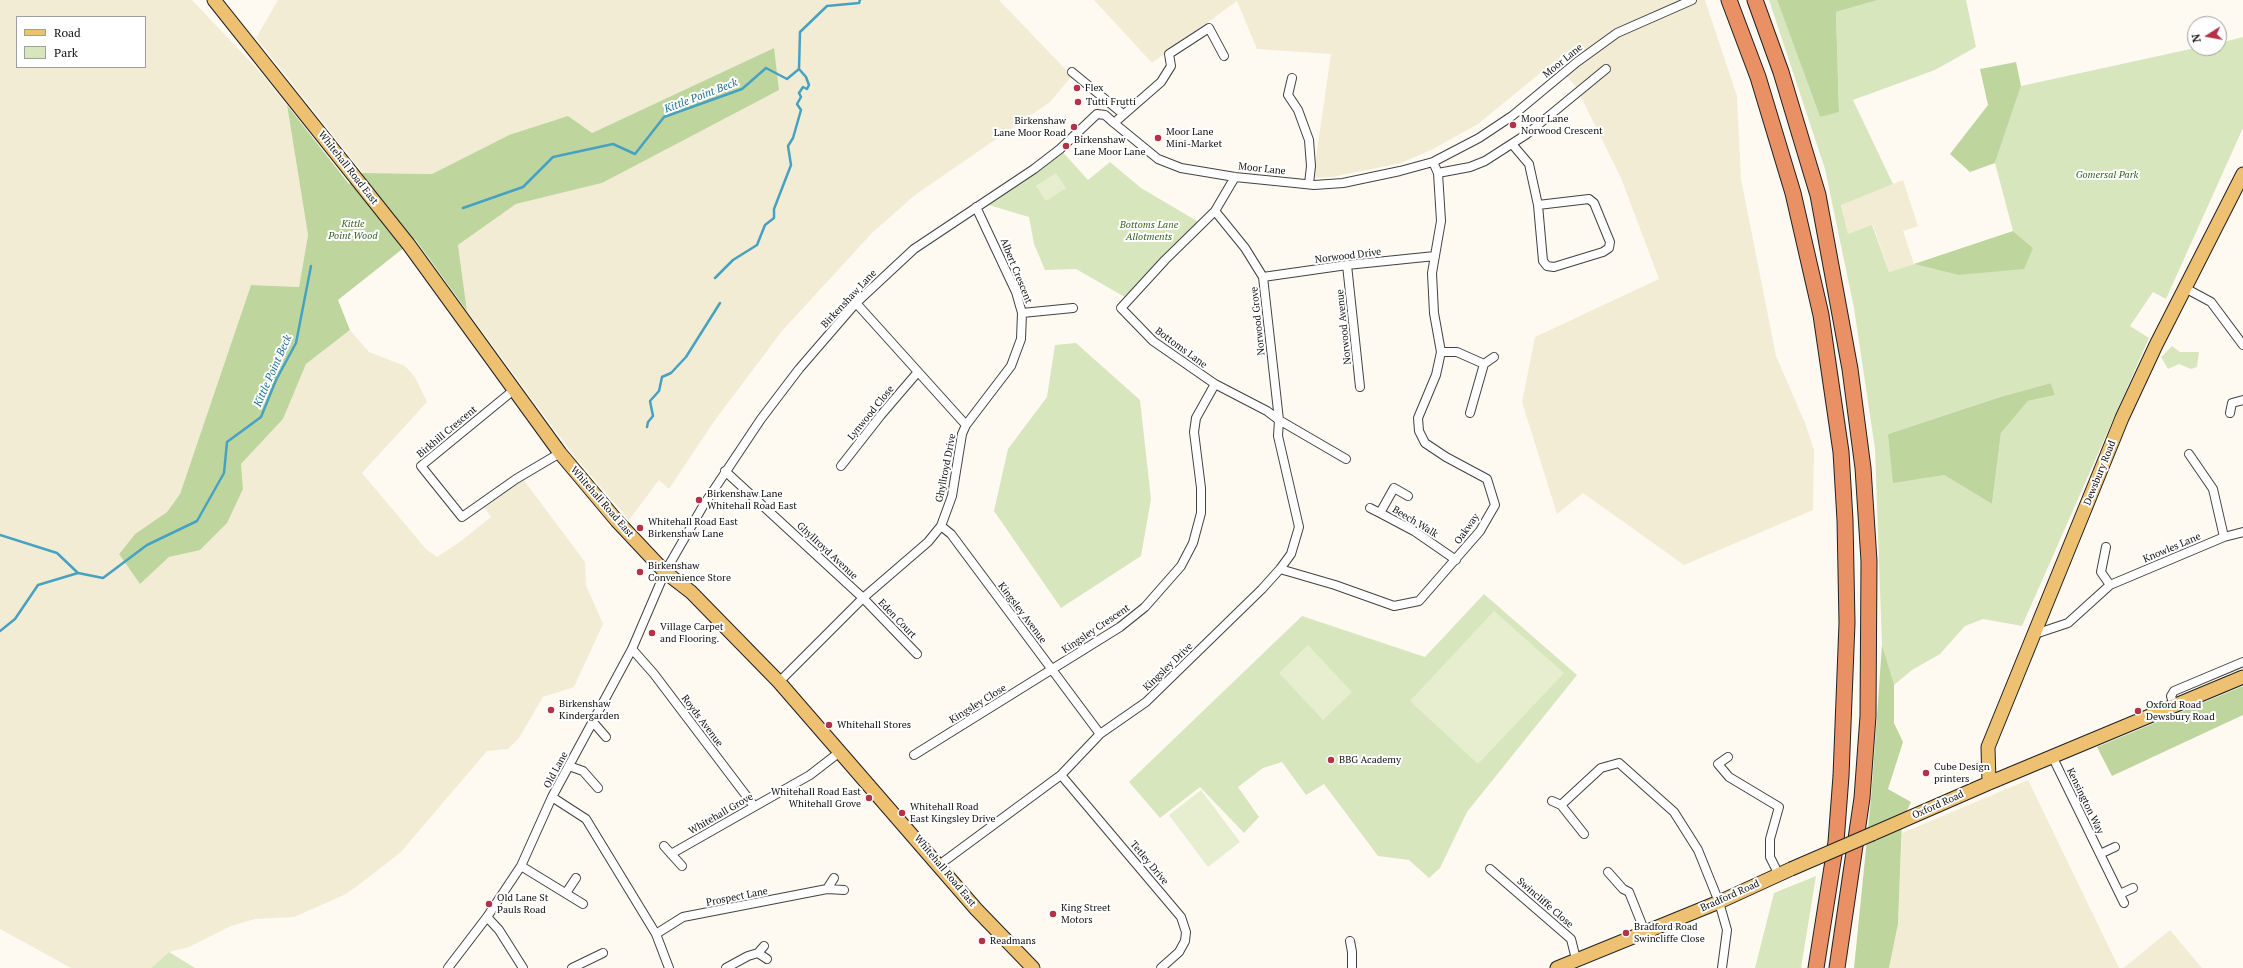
<!DOCTYPE html>
<html>
<head>
<meta charset="utf-8">
<style>
	body { margin:0 }
	#map { position:relative; width:2243px; height:968px; overflow:hidden; background:#fefaf2; font-family:"PT Serif",serif }
	canvas { display:block }
	.legend { position:absolute; left:16px; top:16px; width:130px; height:52px; box-sizing:border-box; background:#fff; border:1px solid #9f9f9f; margin:0; padding:5px 7px; list-style:none; font-size:12px; color:#0f0f0f }
	.legend li { display:flex; align-items:center; gap:8px; height:20px }
	.legend b { width:20px; border:1px solid #9f9f9f }
	.north { position:absolute; left:2187px; top:16px; width:40px; height:40px; box-sizing:border-box; background:#fff; border:1px solid #9f9f9f; border-radius:50%; rotate:259deg; font-size:11px; font-weight:700; line-height:16px; text-align:center; color:#0f0f0f }
	.north::after { content:''; display:block; margin:auto; width:14px; height:18px; background:#b53148; clip-path:polygon(50% 0,100% 100%,50% 72%,0 100%) }
</style>
</head>
<body>
<div id="map">
<canvas width="2243" height="968"></canvas>
<ul class="legend">
<li><b style="height:5px;background:#eec172"></b>Road</li>
<li><b style="height:11px;background:#d8e6be"></b>Park</li>
</ul>
<div class="north">N</div>
</div>
<script>
const c = document.querySelector('canvas').getContext('2d');
c.lineJoin = 'round';
function paint(path, color) { c.fillStyle = color; c.fill(path, 'evenodd'); }
const shape = rows => new Path2D(rows.map(r => 'M' + r).join(''));
function stroke(path, color, width, dash) { c.strokeStyle = color; c.lineWidth = width; c.lineCap = dash ? 'butt' : 'round'; c.setLineDash(dash || []); c.stroke(path); }
function drawText(font, color, halo, rows, align = 'center') {
  c.font = font + ' "PT Serif",serif'; c.lineWidth = 4; c.setLineDash([]); c.textBaseline = 'middle'; c.strokeStyle = halo; c.fillStyle = color; for (const [text, x, y, turn = 0] of rows) {
    c.save(); c.translate(x, y); c.rotate((+turn || 0) * Math.PI / 180); c.textAlign = isNaN(turn) ? turn : align; if (halo) c.strokeText(text, 0, 0); c.fillText(text, 0, 0); c.restore();
  }
}
paint(shape([
	[0,0,192,0,260,72,287,105,308,235,299,287,251,285,180,494,167,512,135,534,119,553,140,584,169,557,200,549,243,489,241,464,283,419,306,364,350,330,369,352,405,366,415,377,427,402,362,473,426,549,437,557,461,541,491,517,484,507,523,479,585,562,586,585,603,624,574,687,543,697,519,738,508,749,487,751,401,852,356,887,344,895,294,917,255,919,231,926,189,947,169,952,151,968,71,968,0,929],
	[17,17,145,17,145,67,17,67],
	[278,0,999,0,1072,76,1050,102,915,195,872,233,782,331,715,420,669,489,659,480,629,520,574,456,467,311,458,245,516,204,602,183,774,48,592,133,509,135,432,174,363,173,256,38],
	[1094,0,1705,0,1737,96,1741,179,1776,356,1805,423,1814,450,1813,510,1684,565,1583,493,1557,514,1522,402,1535,337,1659,279,1621,178,1576,87,1555,61,1478,124,1433,149,1401,163,1332,177,1313,178,1331,54,1257,49,1237,1,1152,63],
	[1903,180,1918,226,1903,231,1914,264,1889,272,1873,225,1848,235,1841,204],
	[2028,780,2119,968,1889,968,1898,924,1902,833],
	[2170,930,2202,968,2123,968,2131,962]
]), '#f2ecd4');
paint(shape([
	[1769,0,1777,0,1820,117,1839,111,1836,12,1878,0,1966,0,1976,47,1935,70,1853,100,1893,184,1841,205,1848,234,1872,225,1889,272,1914,264,1958,275,2033,248,2013,231,1995,163,2021,86,2195,48,2219,48,2219,43,2243,37,2243,128,2166,299,2153,292,2130,326,2149,338,2022,626,1983,619,1965,626,1940,654,1912,670,1894,685,1894,688,1882,645,1875,449,1854,308,1825,169],
	[2051,383,2055,395,2028,401,2001,433,1992,504,1944,475,1888,434,2000,397],
	[1060,149,1088,180,1110,162,1141,188,1202,224,1130,300,1076,269,1045,270,1034,244,1029,217,982,203],
	[1076,343,1140,400,1151,499,1141,556,1061,608,994,511,1008,449,1047,397,1055,345],
	[2172,346,2180,352,2199,352,2197,367,2191,369,2179,364,2168,369,2161,357],
	[1484,594,1577,675,1467,812,1440,868,1429,878,1409,860,1378,856,1324,784,1306,795,1282,762,1263,768,1238,787,1259,817,1244,833,1200,787,1160,818,1129,782,1302,616,1425,657],
	[1816,876,1801,968,1755,968,1774,893],
	[169,952,195,968,151,968]
]), '#d8e6be');
paint(shape([
	[1777,0,1878,0,1836,12,1839,112,1820,117],
	[774,48,779,90,602,183,516,204,458,245,467,311,415,239,338,300,350,330,306,364,283,419,241,464,243,489,227,523,200,550,169,557,140,584,119,554,135,534,167,512,180,494,251,285,299,287,308,235,287,105,349,184,363,173,432,174,509,135,568,116,592,133],
	[2016,62,2021,86,1995,163,1970,172,1950,154,1988,105,1980,69],
	[2013,231,2033,248,2024,269,1958,275,1914,264],
	[2051,383,2055,395,2028,401,2001,433,1992,504,1944,475,1893,483,1888,434,2000,397],
	[1882,645,1894,685,1894,723,1903,742,1888,789,1911,802,1902,821,1898,924,1889,968,1854,968,1871,799],
	[2243,686,2243,715,2112,776,2097,747]
]), '#bed69e');
paint(shape([
	[1056,173,1066,188,1046,201,1036,186],
	[1494,611,1564,673,1478,764,1410,701],
	[1308,645,1352,692,1323,720,1279,673],
	[1201,790,1240,842,1208,867,1169,815]
]), '#e7eecf');
stroke(shape([
	[799,69,800,32,827,6,859,3,860,0],
	[463,208,523,187,553,157,613,144,635,154,664,117,742,89,766,68,787,79,799,69],
	[715,278,733,260,757,245,765,225,774,218,774,209,791,165,788,146,793,138,801,110,797,104,801,97,799,93,803,87,807,89,809,85,806,77,799,69],
	[647,427,648,422,653,416,650,401,659,391,662,377,671,373,686,357,720,303],
	[0,535,57,553,78,573,103,578,147,545,197,521,224,473,227,442,261,417,276,380,296,343,311,266],
	[0,631,15,619,38,585,78,573]
]), '#47a1c3', 2.5);
const minor = shape([
	[1224,56,1209,28,1169,54,1171,66,1161,82,1114,123,1158,159,1181,168,1235,177,1295,183,1314,185,1343,183,1400,171,1433,162,1479,138,1512,116,1577,62,1617,33,1692,0],
	[1072,72,1123,114],
	[1292,78,1288,95,1298,110,1309,140,1311,166,1309,184],
	[1512,144,1529,164,1538,205,1589,199,1594,203,1610,242,1609,248,1603,252,1554,267,1547,266,1543,261,1538,205],
	[1433,162,1438,173,1470,167,1485,161,1527,134,1606,69],
	[1235,177,1215,211,1165,260,1121,308,1153,341,1215,384,1267,411,1279,420,1346,459],
	[1347,265,1360,387],
	[1263,277,1347,265,1435,256],
	[2185,288,2211,302,2243,345],
	[1022,313,1073,308],
	[1441,352,1457,352,1484,364,1470,413],
	[1484,364,1494,357],
	[515,389,421,466,462,517,516,479,560,453],
	[2230,413,2232,403,2243,400],
	[966,425,1011,366,1021,339,1022,313,1016,292,976,207],
	[2189,454,2213,489,2224,537],
	[841,466,881,415,917,373],
	[725,471,863,598,917,654],
	[1408,496,1394,488,1380,513,1414,531,1456,560],
	[1370,508,1380,513],
	[941,526,951,534,1100,734],
	[2106,547,2101,572,2110,585],
	[1280,569,1335,585,1394,606,1419,601,1480,531,1495,505,1487,479,1446,457,1425,443,1419,431,1418,418,1436,375,1441,352,1434,313,1432,273,1441,221,1438,173],
	[2035,634,2068,623,2110,585,2224,537,2243,532],
	[632,649,654,674,754,806],
	[779,682,863,598,928,542,941,526,952,496,962,434,966,425,856,303],
	[2174,706,2171,696,2174,691,2243,662],
	[593,722,606,737],
	[914,755,1120,627,1145,607,1181,566,1193,543,1201,513,1201,488,1194,432,1196,418,1215,384],
	[2052,756,2124,903],
	[1728,757,1718,764,1729,777,1779,807,1770,839,1770,857,1779,875],
	[569,766,583,771,598,788],
	[1061,775,1181,917,1186,932,1185,941,1179,952,1161,968],
	[552,797,586,819,656,934,669,968],
	[1552,801,1561,805],
	[1584,834,1561,805,1601,768,1619,763,1674,812,1698,850,1719,902,1727,930,1722,968],
	[664,846,682,866],
	[671,854,810,775,841,751],
	[2100,854,2115,847],
	[939,865,1061,775,1100,734,1146,702,1262,589,1280,569,1291,554,1299,527,1278,436,1279,420,1263,277,1245,248,1215,211],
	[521,866,583,904],
	[1490,869,1571,939,1576,959],
	[1608,872,1623,889,1629,892,1645,932],
	[827,889,834,878],
	[566,893,576,878],
	[2120,894,2133,888],
	[487,917,499,930,523,968],
	[656,934,683,917,827,889,844,890],
	[1350,941,1352,952,1352,968],
	[758,953,767,959],
	[448,968,487,917,521,866,552,797,632,649,665,572,703,506,761,419,799,369,856,303,914,249,1034,169,1060,149,1097,114,1105,115,1114,123],
	[572,968,603,953],
	[726,968,748,956,758,953,764,946]
]);
const primary = shape([
	[214,0,409,245,560,453,617,521,665,572,691,592,779,682,976,909,1033,968],
	[1989,783,1988,747,2122,418,2156,345,2243,174],
	[1872,834,1989,783,2243,677],
	[1557,968,1719,902,1791,869]
]);
const motorway = shape([
	[1729,0,1758,77,1793,193,1821,315,1841,452,1845,520,1847,623,1841,776,1836,842,1816,968],
	[1755,0,1781,72,1818,195,1850,369,1863,468,1869,561,1868,716,1862,798,1837,968]
]);
stroke(minor, '#424242', 10);
stroke(primary, '#202020', 15);
stroke(motorway, '#202020', 17);
stroke(minor, '#fff', 8);
stroke(primary, '#eec172', 13);
stroke(motorway, '#e99165', 15);
const primaryBridge = shape([
	[1791,869,1872,834]
]);
stroke(primaryBridge, '#202020', 15, []);
stroke(primaryBridge, '#eec172', 13);
for (const [x, y, r, color] of [
	[1077,88,4,"#b53148"],
	[1078,102,4,"#b53148"],
	[1513,125,4,"#b53148"],
	[1074,127,4,"#b53148"],
	[1158,138,4,"#b53148"],
	[1066,146,4,"#b53148"],
	[699,500,4,"#b53148"],
	[640,528,4,"#b53148"],
	[640,572,4,"#b53148"],
	[652,633,4,"#b53148"],
	[551,710,4,"#b53148"],
	[2138,711,4,"#b53148"],
	[829,725,4,"#b53148"],
	[1331,760,4,"#b53148"],
	[1926,773,4,"#b53148"],
	[869,798,4,"#b53148"],
	[902,813,4,"#b53148"],
	[489,904,4,"#b53148"],
	[1053,914,4,"#b53148"],
	[1626,933,4,"#b53148"],
	[982,941,4,"#b53148"]
]) { const dot = new Path2D(); dot.arc(x, y, r, 0, 2 * Math.PI); c.fillStyle = color; c.fill(dot); stroke(dot, '#fff', 1.5); }
drawText('10px', '#0f0f0f', '#fff', [
	["Moor Lane",1563,61,-39],
	["Whitehall Road East",348,168,52],
	["Moor Lane",1262,169,6],
	["Norwood Drive",1348,256,-7],
	["Albert Crescent",1016,271,68],
	["Birkenshaw Lane",849,299,-47],
	["Norwood Grove",1258,321,-96],
	["Norwood Avenue",1344,327,-96],
	["Bottoms Lane",1181,348,36],
	["Lynwood Close",871,413,-51],
	["Birkhill Crescent",447,432,-40],
	["Ghyllroyd Drive",946,468,-79],
	["Dewsbury Road",2100,473,-68],
	["Whitehall Road East",602,502,49],
	["Beech Walk",1415,522,31],
	["Oakway",1467,529,-55],
	["Knowles Lane",2172,548,-23],
	["Ghyllroyd Avenue",827,551,43],
	["Kingsley Avenue",1022,613,53],
	["Eden Court",897,619,46],
	["Kingsley Crescent",1096,629,-34],
	["Kingsley Drive",1168,667,-44],
	["Kingsley Close",978,704,-32],
	["Royds Avenue",702,721,53],
	["Old Lane",556,770,-62],
	["Kensington Way",2085,801,64],
	["Oxford Road",1938,805,-24],
	["Whitehall Grove",721,814,-30],
	["Tetley Drive",1149,863,50],
	["Whitehall Road East",945,871,50],
	["Bradford Road",1730,896,-24],
	["Prospect Lane",737,897,-11],
	["Swincliffe Close",1545,903,41]
]);
drawText('10px', '#0f0f0f', '#fff', [
	["Flex",1085,88],
	["Tutti Frutti",1086,102],
	["Moor Lane",1521,119],
	["Norwood Crescent",1521,131],
	["Birkenshaw",1066,121,"right"],
	["Lane Moor Road",1066,133,"right"],
	["Moor Lane",1166,132],
	["Mini-Market",1166,144],
	["Birkenshaw",1074,140],
	["Lane Moor Lane",1074,152],
	["Birkenshaw Lane",707,494],
	["Whitehall Road East",707,506],
	["Whitehall Road East",648,522],
	["Birkenshaw Lane",648,534],
	["Birkenshaw",648,566],
	["Convenience Store",648,578],
	["Village Carpet",660,627],
	["and Flooring.",660,639],
	["Birkenshaw",559,704],
	["Kindergarden",559,716],
	["Oxford Road",2146,705],
	["Dewsbury Road",2146,717],
	["Whitehall Stores",837,725],
	["BBG Academy",1339,760],
	["Cube Design",1934,767],
	["printers",1934,779],
	["Whitehall Road East",861,792,"right"],
	["Whitehall Grove",861,804,"right"],
	["Whitehall Road",910,807],
	["East Kingsley Drive",910,819],
	["Old Lane St",497,898],
	["Pauls Road",497,910],
	["King Street",1061,908],
	["Motors",1061,920],
	["Bradford Road",1634,927],
	["Swincliffe Close",1634,939],
	["Readmans",990,941]
], 'left');
drawText('italic 10px', '#386224', '#fff', [
	["Gomersal Park",2107,175],
	["Kittle",353,224],
	["Point Wood",353,236],
	["Bottoms Lane",1149,225],
	["Allotments",1149,237]
]);
drawText('italic 11px', '#217298', '#fff', [
	["Kittle Point Beck",701,96,-21],
	["Kittle Point Beck",273,371,-66]
]);
</script>
</body>
</html>
